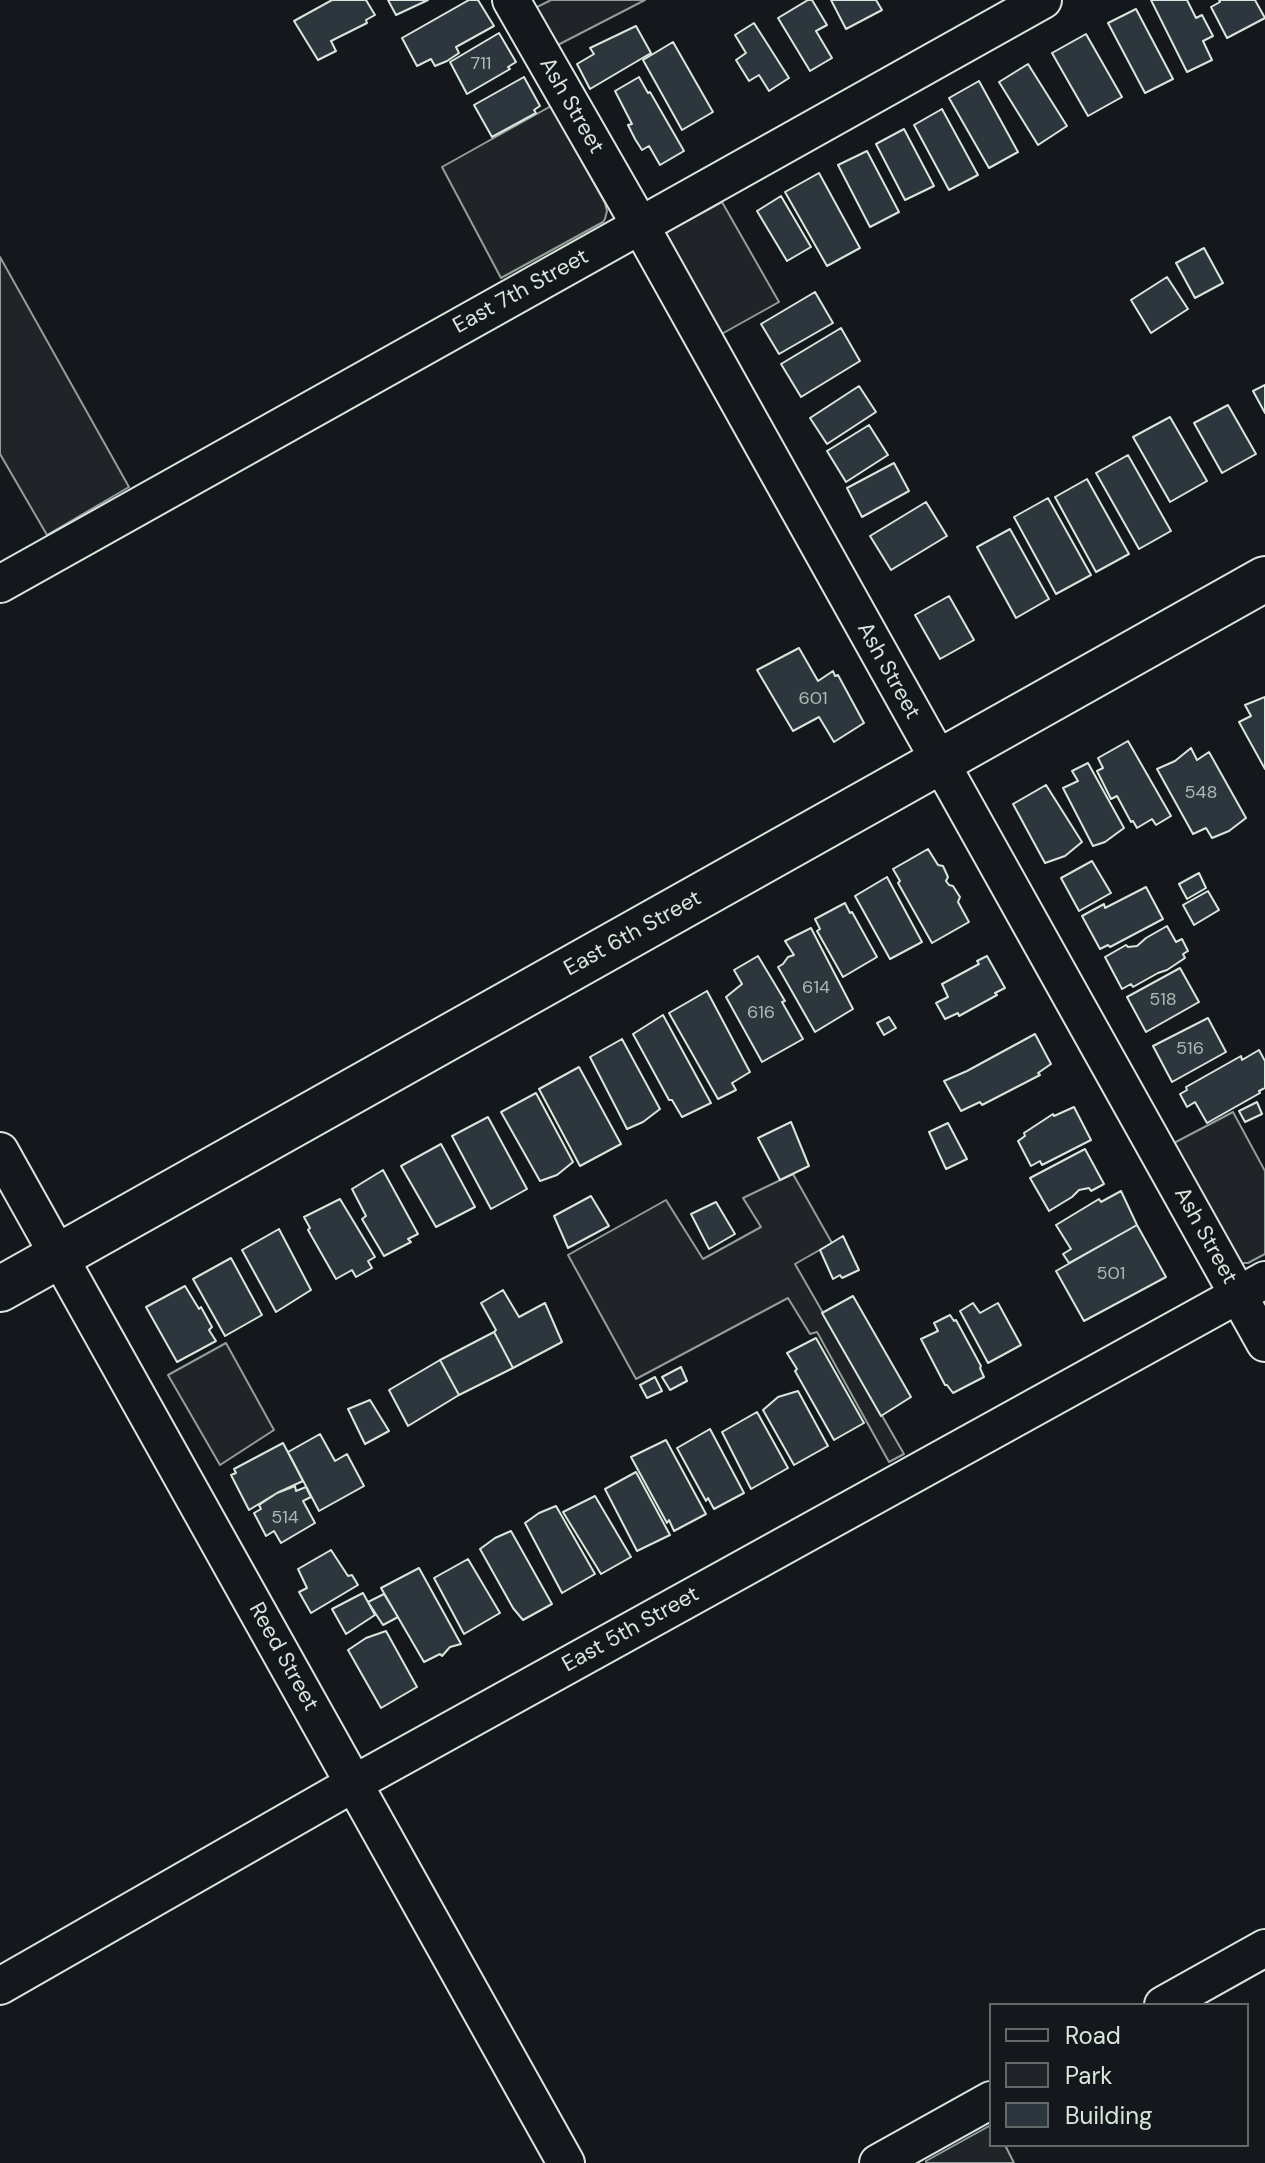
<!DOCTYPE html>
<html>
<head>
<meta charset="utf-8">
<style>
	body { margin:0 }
	#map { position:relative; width:1265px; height:2163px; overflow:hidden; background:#14181c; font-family:"DM Sans",sans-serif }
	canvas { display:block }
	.legend { position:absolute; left:989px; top:2003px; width:260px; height:144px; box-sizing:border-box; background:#14181c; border:2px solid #626a69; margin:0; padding:10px 14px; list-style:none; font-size:24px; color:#d8e6dc }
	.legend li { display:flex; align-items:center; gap:16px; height:40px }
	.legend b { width:40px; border:2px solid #626a69 }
</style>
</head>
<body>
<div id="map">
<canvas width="1265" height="2163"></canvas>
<ul class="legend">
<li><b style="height:10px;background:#14181c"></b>Road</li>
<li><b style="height:22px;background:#202428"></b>Park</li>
<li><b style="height:22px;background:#2c363c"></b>Building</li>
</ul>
</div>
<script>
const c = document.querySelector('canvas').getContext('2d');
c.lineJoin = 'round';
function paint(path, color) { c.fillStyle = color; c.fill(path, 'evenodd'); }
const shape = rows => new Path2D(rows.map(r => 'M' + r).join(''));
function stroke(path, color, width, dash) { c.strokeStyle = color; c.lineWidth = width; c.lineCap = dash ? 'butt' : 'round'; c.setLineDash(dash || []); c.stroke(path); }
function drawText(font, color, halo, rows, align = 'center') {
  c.font = font + ' "DM Sans",sans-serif'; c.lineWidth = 6; c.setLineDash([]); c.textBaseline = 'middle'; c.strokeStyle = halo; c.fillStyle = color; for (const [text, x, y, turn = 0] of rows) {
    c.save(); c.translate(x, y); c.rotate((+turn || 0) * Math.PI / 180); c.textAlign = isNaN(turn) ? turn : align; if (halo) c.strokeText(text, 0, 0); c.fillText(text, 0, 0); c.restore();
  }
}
const green = shape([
	[551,0,645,0,552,48,529,11,551,0],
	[551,106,605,203,607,211,605,219,603,222,501,278,442,167,551,106],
	[722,202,779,302,718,336,665,237,667,232,722,202],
	[0,257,129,487,47,535,0,454,0,257],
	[1233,1112,1265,1171,1265,1254,1248,1263,1240,1263,1172,1144,1233,1112],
	[793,1174,832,1243,795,1264,904,1454,889,1462,817,1332,810,1334,788,1298,636,1379,568,1255,666,1200,703,1259,761,1227,743,1198,793,1174],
	[226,1343,274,1430,220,1465,168,1375,226,1343],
	[991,2125,991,2145,1005,2145,1014,2163,926,2163,926,2161,991,2125]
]);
paint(green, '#202428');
stroke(green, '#939e99', 2);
const building = shape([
	[332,0,366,0,375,15,366,20,367,23,331,41,336,51,318,60,294,21,332,0],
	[388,0,428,0,396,15,388,0],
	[469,0,478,0,494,26,456,47,459,53,447,61,435,66,431,59,417,66,402,38,469,0],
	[808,0,812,0,827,25,816,31,832,58,810,71,778,18,808,0],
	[831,0,876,0,882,10,846,29,831,0],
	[1151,0,1187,0,1196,18,1202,15,1213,36,1203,41,1212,60,1187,72,1151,0],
	[1219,0,1255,0,1265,18,1227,38,1211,7,1220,2,1219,0],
	[1136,9,1173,79,1145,93,1108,23,1136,9],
	[754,23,789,78,769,91,759,75,749,81,736,60,746,53,735,35,754,23],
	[636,26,651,53,590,89,577,64,594,54,590,48,636,26],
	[499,33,516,62,508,67,510,69,467,94,450,62,499,33],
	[1086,34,1122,97,1088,116,1052,53,1086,34],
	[673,42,713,112,682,130,643,60,673,42],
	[1028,64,1067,126,1038,145,999,82,1028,64],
	[524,77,540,106,534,110,536,113,492,137,474,105,524,77],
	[639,77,648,93,650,92,684,151,660,165,649,146,642,150,635,139,628,125,632,124,615,91,639,77],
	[979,81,1018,152,989,168,949,98,979,81],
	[942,109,978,175,949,190,914,125,942,109],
	[904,129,934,186,905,200,876,144,904,129],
	[867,151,899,212,870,227,838,165,867,151],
	[819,173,860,248,827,266,785,192,819,173],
	[781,196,811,247,787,261,757,211,781,196],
	[1204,248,1223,283,1195,298,1176,263,1204,248],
	[1167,277,1188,309,1151,333,1131,300,1167,277],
	[815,292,833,323,779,354,761,324,815,292],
	[841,328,860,361,801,397,781,364,841,328],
	[1265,385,1265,413,1253,391,1265,385],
	[859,386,876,412,827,444,810,418,859,386],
	[1228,405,1256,454,1222,473,1194,423,1228,405],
	[1170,417,1207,481,1170,502,1133,437,1170,417],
	[869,425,888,455,846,482,827,451,869,425],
	[1128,455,1171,531,1139,549,1096,473,1128,455],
	[894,463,909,491,862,517,847,488,894,463],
	[1087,479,1129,554,1096,572,1055,497,1087,479],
	[1048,498,1091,575,1056,594,1014,517,1048,498],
	[926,502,947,536,891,570,870,536,926,502],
	[1010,529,1049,599,1016,618,977,547,1010,529],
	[949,596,974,640,940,659,915,615,949,596],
	[799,648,818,681,833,671,835,676,838,675,864,723,834,742,819,717,793,731,757,670,799,648],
	[1265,697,1265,769,1239,722,1251,716,1245,705,1265,697],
	[1128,741,1171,816,1156,825,1152,819,1137,828,1133,821,1131,822,1117,796,1111,799,1097,771,1103,768,1098,758,1128,741],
	[1191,748,1197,760,1209,752,1246,818,1229,831,1212,838,1206,828,1193,834,1157,769,1175,761,1191,748],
	[1088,763,1124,828,1105,842,1093,846,1063,788,1078,781,1072,771,1088,763],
	[1046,785,1082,842,1065,856,1045,863,1013,804,1046,785],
	[928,849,938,865,943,866,948,877,946,881,949,885,953,886,960,897,958,902,969,922,932,943,898,883,900,881,893,869,928,849],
	[1092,861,1111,893,1079,911,1061,878,1092,861],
	[1199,873,1206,888,1187,899,1179,884,1199,873],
	[887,877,922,942,890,959,855,896,887,877],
	[1146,887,1163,919,1110,947,1108,945,1100,949,1082,916,1104,904,1105,908,1146,887],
	[1208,891,1219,910,1194,925,1183,905,1208,891],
	[845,903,850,913,852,912,877,957,843,977,817,931,820,929,815,919,845,903],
	[1167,926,1176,942,1182,939,1188,951,1183,954,1185,958,1167,970,1158,973,1133,987,1131,984,1122,989,1105,957,1126,945,1128,947,1137,946,1146,938,1167,926],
	[811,928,853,1009,815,1032,778,967,783,964,788,957,794,955,785,941,811,928],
	[758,956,785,1001,782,1002,803,1039,762,1062,726,997,742,984,734,970,758,956],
	[987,956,1005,988,995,993,997,995,959,1016,958,1013,945,1019,936,1003,948,997,942,984,979,964,977,961,987,956],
	[1180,968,1199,1002,1146,1032,1127,997,1180,968],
	[707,991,750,1072,732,1083,736,1090,718,1099,669,1013,707,991],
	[663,1015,711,1103,682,1117,672,1100,669,1100,633,1034,663,1015],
	[889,1017,896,1028,884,1035,877,1023,889,1017],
	[1208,1018,1226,1052,1172,1082,1153,1046,1208,1018],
	[1035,1034,1051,1064,1038,1073,1040,1075,982,1105,980,1102,961,1111,944,1081,967,1071,1035,1034],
	[622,1039,660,1109,643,1122,627,1129,590,1057,622,1039],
	[1259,1050,1265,1061,1265,1088,1259,1091,1260,1093,1207,1123,1195,1102,1187,1107,1180,1094,1187,1090,1186,1087,1241,1056,1242,1060,1259,1050],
	[579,1067,621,1144,580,1166,539,1089,579,1067],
	[536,1093,573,1162,557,1175,540,1181,501,1112,536,1093],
	[1257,1102,1262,1114,1245,1122,1239,1111,1257,1102],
	[1074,1107,1091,1140,1042,1165,1040,1161,1031,1166,1018,1141,1025,1136,1024,1133,1053,1114,1054,1116,1074,1107],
	[488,1117,527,1189,491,1209,452,1136,488,1117],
	[791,1122,809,1166,780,1180,758,1138,791,1122],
	[948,1123,967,1159,946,1169,929,1132,948,1123],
	[441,1144,475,1207,436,1227,401,1166,441,1144],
	[1085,1149,1104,1184,1091,1191,1089,1188,1079,1190,1072,1197,1049,1211,1030,1178,1085,1149],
	[383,1170,418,1234,408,1239,411,1242,384,1256,362,1219,366,1216,352,1189,383,1170],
	[1121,1191,1137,1225,1069,1263,1063,1254,1071,1249,1056,1225,1099,1199,1101,1202,1121,1191],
	[591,1196,609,1226,568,1248,554,1216,591,1196],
	[340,1199,375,1257,368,1261,372,1268,356,1277,352,1270,336,1279,308,1230,310,1228,304,1217,340,1199],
	[716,1202,735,1234,709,1249,691,1214,716,1202],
	[1137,1225,1166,1277,1084,1321,1056,1271,1137,1225],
	[279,1229,311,1290,276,1312,242,1250,279,1229],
	[843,1236,859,1270,842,1278,840,1275,833,1279,820,1250,843,1236],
	[231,1258,262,1315,225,1336,193,1279,231,1258],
	[185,1286,199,1309,201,1307,212,1327,209,1330,216,1341,177,1362,146,1307,185,1286],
	[503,1290,519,1317,545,1303,562,1342,513,1368,494,1332,496,1330,481,1303,503,1290],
	[853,1296,911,1397,881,1416,822,1313,853,1296],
	[973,1303,980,1313,998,1303,1021,1345,988,1363,960,1311,973,1303],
	[950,1315,954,1321,956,1320,981,1366,980,1368,984,1377,953,1393,947,1385,945,1385,921,1339,938,1331,934,1323,950,1315],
	[494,1332,513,1368,459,1395,440,1360,494,1332],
	[816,1338,864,1423,834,1440,795,1371,797,1369,787,1353,816,1338],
	[440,1360,459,1395,408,1426,389,1390,440,1360],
	[681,1367,687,1381,670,1390,662,1377,681,1367],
	[655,1377,662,1391,647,1398,640,1385,655,1377],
	[798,1391,828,1446,794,1465,763,1410,778,1397,798,1391],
	[370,1400,389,1431,365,1444,348,1409,370,1400],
	[757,1412,788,1468,751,1489,722,1432,757,1412],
	[710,1429,744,1493,714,1509,708,1498,706,1501,677,1448,710,1429],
	[320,1434,335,1461,347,1454,364,1486,319,1511,288,1452,320,1434],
	[666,1440,706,1514,674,1531,669,1520,667,1523,631,1457,666,1440],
	[283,1443,303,1481,277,1493,249,1510,231,1475,236,1473,234,1469,283,1443],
	[636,1472,670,1535,637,1551,605,1489,636,1472],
	[295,1486,296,1491,306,1487,311,1497,303,1501,315,1523,281,1543,274,1531,266,1536,254,1513,261,1509,259,1505,277,1493,295,1486],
	[595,1496,631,1557,601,1574,563,1512,595,1496],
	[556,1506,595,1574,562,1593,525,1523,539,1513,556,1506],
	[511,1531,552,1604,523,1620,513,1608,480,1549,495,1538,511,1531],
	[331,1550,348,1576,352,1575,358,1585,311,1613,299,1592,307,1588,298,1569,331,1550],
	[468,1559,500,1613,464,1634,434,1578,468,1559],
	[419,1568,461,1644,450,1647,442,1656,440,1654,424,1662,381,1588,419,1568],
	[363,1593,375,1615,346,1634,332,1609,363,1593],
	[384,1594,398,1617,383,1625,368,1602,384,1594],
	[386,1631,417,1687,381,1708,348,1650,366,1638,386,1631]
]);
paint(building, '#2c363c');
stroke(building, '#d8e6dc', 2);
const minor = shape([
	[511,0,640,225,1265,1343],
	[0,584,1043,0],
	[0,1151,566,2163],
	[0,1986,353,1784,1265,1280],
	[1163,2005,1265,1948],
	[878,2163,991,2100]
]);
const major = shape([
	[0,1289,1265,579]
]);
stroke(minor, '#d8e6dc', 40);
stroke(major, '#d8e6dc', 48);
stroke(minor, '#14181c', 36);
stroke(major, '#14181c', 44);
drawText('18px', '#adbab4', null, [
	["711",481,64],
	["601",813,699],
	["548",1201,793],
	["614",816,988],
	["518",1163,1000],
	["616",761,1013],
	["516",1190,1049],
	["501",1111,1274],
	["514",285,1518]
]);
drawText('22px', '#d8e6dc', '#14181c', [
	["Ash Street",571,106,60],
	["East 7th Street",521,292,-29],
	["Ash Street",888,671,61],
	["East 6th Street",633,934,-29],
	["Ash Street",1205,1236,61],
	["East 5th Street",631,1630,-29],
	["Reed Street",283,1657,61]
]);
</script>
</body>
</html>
